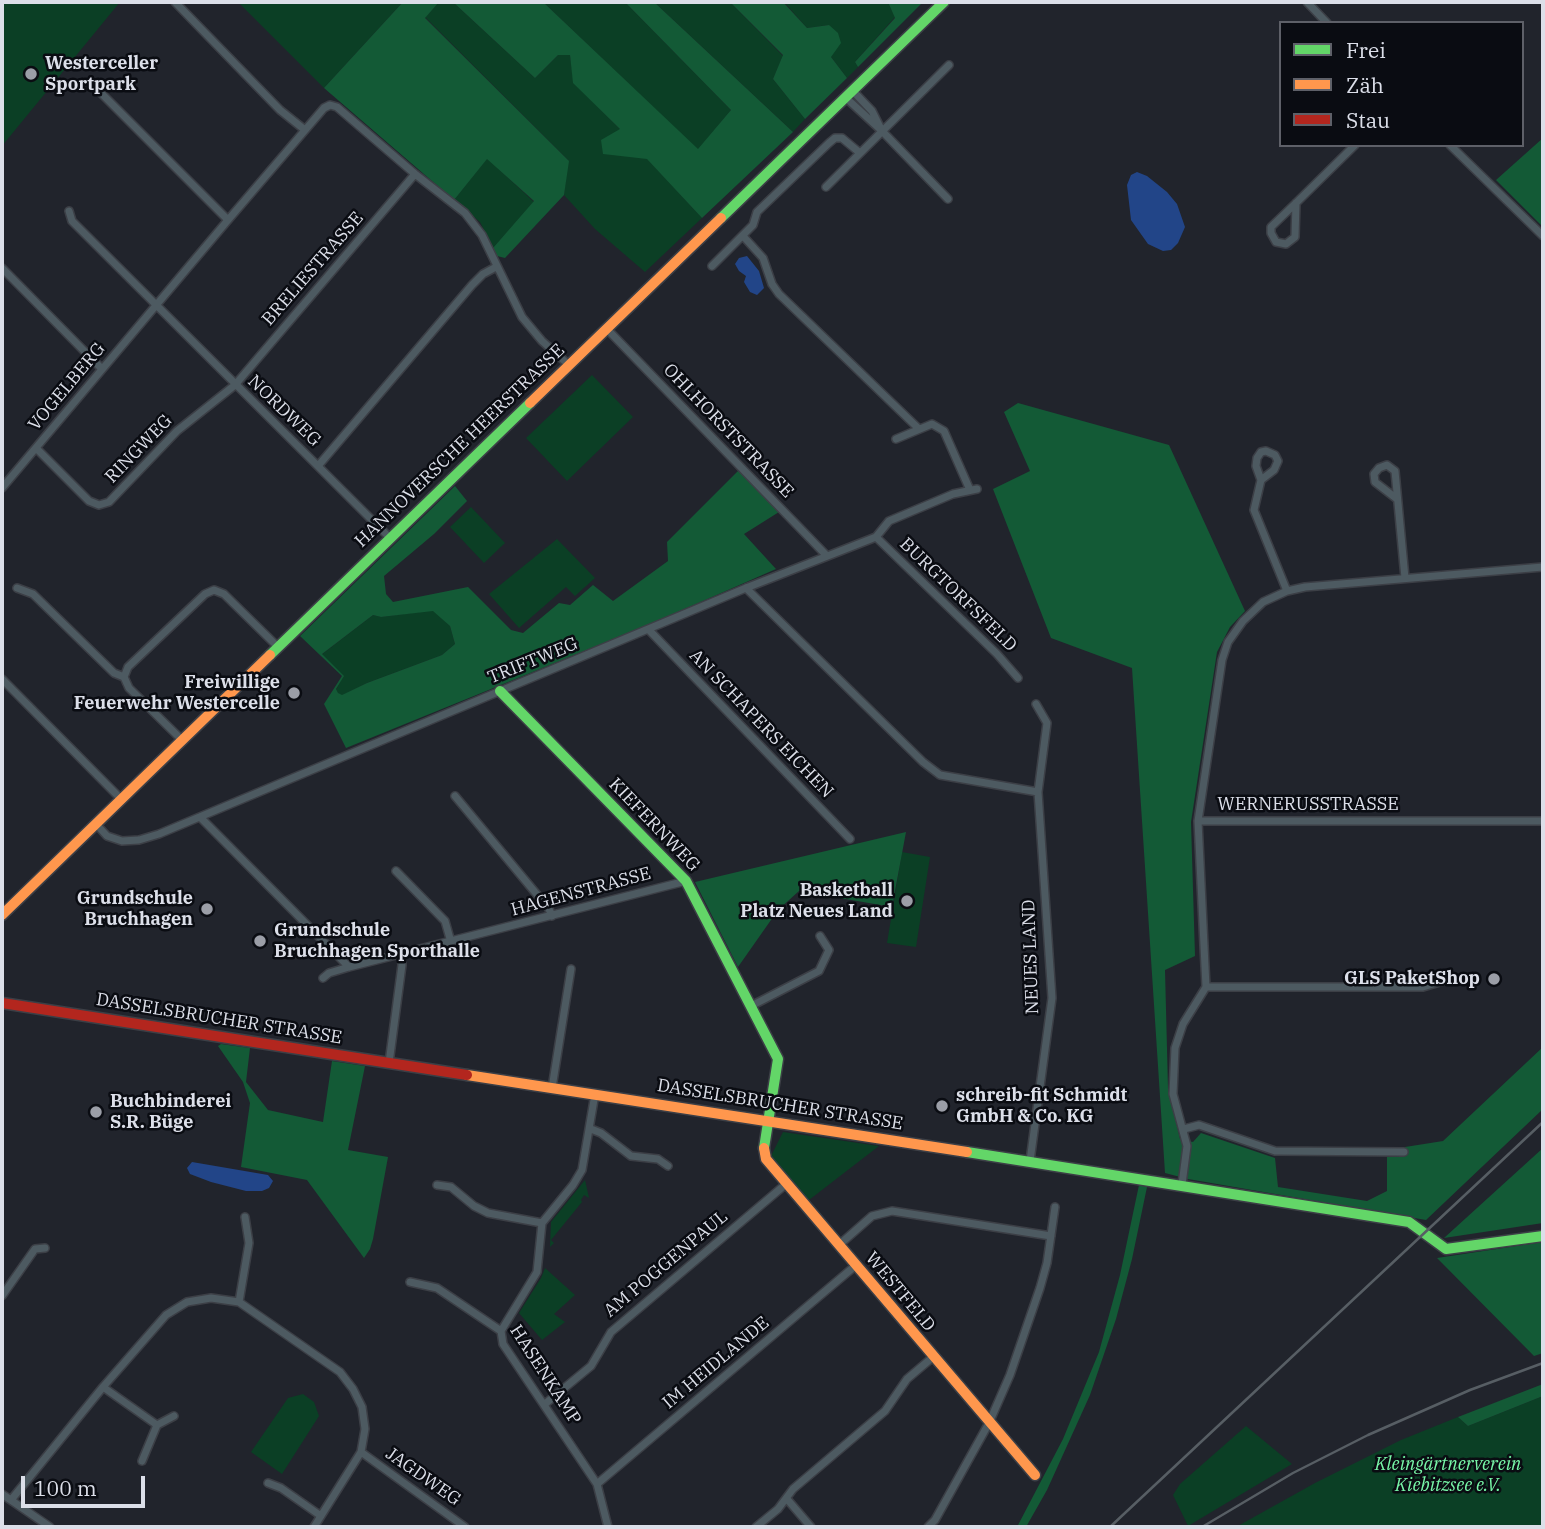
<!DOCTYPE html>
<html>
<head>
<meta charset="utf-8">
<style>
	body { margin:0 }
	#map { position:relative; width:1545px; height:1529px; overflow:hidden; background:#21242c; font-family:"IBM Plex Serif",serif }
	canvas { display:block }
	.frame { position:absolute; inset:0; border:4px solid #dcdfe9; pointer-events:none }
	.legend { position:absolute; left:1279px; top:21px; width:245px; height:126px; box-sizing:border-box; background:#0a0c12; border:2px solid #5e6068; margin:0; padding:9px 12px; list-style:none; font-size:21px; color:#dcdfe9 }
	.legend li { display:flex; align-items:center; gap:14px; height:35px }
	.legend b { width:35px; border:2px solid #5e6068 }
	.scale { position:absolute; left:21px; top:1476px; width:124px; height:32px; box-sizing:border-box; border:4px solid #dcdfe9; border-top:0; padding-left:9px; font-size:21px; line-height:24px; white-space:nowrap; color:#dcdfe9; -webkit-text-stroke:5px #0a0c12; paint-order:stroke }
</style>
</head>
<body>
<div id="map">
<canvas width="1545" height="1529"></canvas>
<div class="frame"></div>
<ul class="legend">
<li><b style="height:9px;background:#63d668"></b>Frei</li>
<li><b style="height:9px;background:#ff974d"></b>Zäh</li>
<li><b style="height:9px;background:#b3261e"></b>Stau</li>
</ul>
<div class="scale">100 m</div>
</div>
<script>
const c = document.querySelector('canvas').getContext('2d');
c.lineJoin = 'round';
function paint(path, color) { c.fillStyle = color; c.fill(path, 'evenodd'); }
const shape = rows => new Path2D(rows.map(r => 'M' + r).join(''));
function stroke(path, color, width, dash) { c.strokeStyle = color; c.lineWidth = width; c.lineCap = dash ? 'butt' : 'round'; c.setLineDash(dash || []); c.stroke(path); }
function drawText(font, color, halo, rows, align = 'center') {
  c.font = font + ' "IBM Plex Serif",serif'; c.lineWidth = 5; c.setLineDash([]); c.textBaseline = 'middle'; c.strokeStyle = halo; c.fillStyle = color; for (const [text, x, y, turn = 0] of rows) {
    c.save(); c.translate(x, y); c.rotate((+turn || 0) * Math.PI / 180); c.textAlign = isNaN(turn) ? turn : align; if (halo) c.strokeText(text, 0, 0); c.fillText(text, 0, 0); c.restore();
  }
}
paint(shape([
	[2,2,120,2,2,146],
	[238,2,403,2,324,88],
	[439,2,453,2,535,78,558,55,570,55,574,83,621,130,702,218,645,272,595,229,564,195,568,160,425,17],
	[543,2,625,2,731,110,698,150],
	[654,2,730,2,783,56,773,79,805,119,793,132],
	[784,2,888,2,895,17,855,62,858,67,847,78,831,57,829,25,807,28],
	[487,158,534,202,493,248,480,222,454,200],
	[592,375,633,417,567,481,526,438],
	[471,507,505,543,484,563,450,527],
	[557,539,595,578,575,596,566,587,519,628,489,594],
	[434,610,450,626,455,644,442,655,367,683,341,696,338,693,336,690,343,676,321,655,373,615,381,617],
	[902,852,930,857,916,947,887,943],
	[783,1132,879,1146,809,1200,771,1156],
	[585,1180,589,1198,584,1195,581,1200,582,1202,551,1240,554,1243,550,1247,551,1222],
	[545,1268,575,1295,554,1314,565,1322,542,1340,519,1313,541,1278],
	[303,1394,314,1402,319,1416,282,1474,251,1452,288,1398],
	[1543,1396,1543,1527,1236,1527,1315,1483,1401,1440,1458,1417,1468,1426],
	[1246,1426,1292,1464,1188,1526,1173,1495,1180,1484]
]), '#0b3f25');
paint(shape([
	[403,2,439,2,425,18,569,161,564,195,505,258,497,256,493,248,534,201,487,159,454,200,324,88],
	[453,2,543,2,698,149,731,110,625,2,654,2,793,132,702,218,647,159,603,154,601,140,620,129,573,83,570,55,558,55,535,78],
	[730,2,783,2,807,28,829,25,838,33,841,43,831,57,847,78,805,119,773,79,783,55],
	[888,2,923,2,858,67,855,62,895,18],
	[1543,138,1543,227,1496,180],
	[1018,403,1169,445,1245,611,1230,627,1217,652,1191,822,1195,956,1165,970,1168,1088,1180,1139,1193,1142,1201,1133,1275,1158,1278,1187,1367,1201,1387,1191,1387,1157,1406,1156,1405,1147,1443,1141,1543,1047,1543,1109,1426,1220,1188,1179,1165,1173,1132,668,1051,638,993,489,1030,471,1004,412],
	[739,470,779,512,744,534,776,569,646,626,346,748,324,704,342,676,300,636,455,486,467,501,434,534,384,576,386,594,393,602,468,587,511,630,523,633,559,603,570,605,593,585,613,601,668,561,667,542],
	[433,611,450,626,455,644,442,655,367,683,342,695,338,693,336,689,344,676,322,654,373,615,381,617],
	[906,832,892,907,799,891,778,910,738,967,695,882],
	[221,1044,250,1048,246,1082,268,1110,323,1122,332,1061,365,1066,348,1150,388,1157,373,1239,370,1249,364,1258,307,1180,241,1167,250,1103,243,1082,218,1046],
	[1543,1148,1543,1223,1444,1238],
	[1139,1185,1147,1187,1132,1259,1116,1319,1090,1395,1047,1490,1026,1527,1017,1527,1063,1439,1099,1352,1120,1275],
	[1543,1242,1543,1353,1534,1356,1437,1258],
	[1543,1384,1543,1396,1468,1426,1458,1417]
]), '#135a36');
paint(shape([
	[1137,172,1147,176,1167,192,1177,204,1185,227,1178,243,1171,250,1163,251,1148,244,1131,220,1127,185,1131,175],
	[747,256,759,271,764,288,757,295,750,292,744,282,746,276,739,271,735,264,739,258],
	[192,1162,268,1175,273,1181,269,1188,262,1191,246,1191,211,1182,190,1174,187,1168]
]), '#224588');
const street = shape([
	[175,2,280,110,305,130],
	[1307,2,1327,23],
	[97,89,228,220],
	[852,90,872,111,880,127],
	[845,97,882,131,948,199],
	[1450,145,1543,236],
	[826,187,949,65],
	[1296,203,1295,237,1286,244,1276,242,1271,233,1271,227,1296,203,1355,145],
	[69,211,72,221,390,538],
	[743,236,763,258,772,284,779,294,919,429],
	[712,266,753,225,757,212,829,143,835,138,842,138,860,153],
	[2,268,102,369],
	[607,329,826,555],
	[896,439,932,424,944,431,970,490],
	[36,448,89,501,99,505,109,502,177,431,235,385,415,174],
	[318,466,472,285,483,274,496,267],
	[1261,480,1274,470,1278,461,1275,455,1266,451,1261,452,1257,458,1256,466,1261,480,1254,510,1287,591],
	[2,488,228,220,324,108,330,105,337,107,415,174,465,213,482,235,522,317,542,341,569,365],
	[1397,499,1375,482,1374,474,1379,468,1387,465,1395,471,1405,578],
	[876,537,997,654,1018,678],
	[17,588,33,594,114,673,124,677,129,688,183,741],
	[746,588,923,762,940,775,1038,792,1052,998,1030,1161],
	[649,630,850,839],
	[124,677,128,667,205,594,214,590,224,594,278,647],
	[2,679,122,800],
	[1036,704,1047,723,1038,792],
	[455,796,549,909,552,916],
	[200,817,349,967],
	[1198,821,1543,821],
	[97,825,107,836,122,841,139,840,159,834,746,588,876,537,889,521,953,494,977,489],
	[396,871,445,921,451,942],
	[323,978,329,973,349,967,686,881],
	[1206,987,1423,987,1450,979],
	[751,1006,819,971,829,950,820,936],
	[389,1063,402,965,401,955],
	[552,1088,571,969],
	[591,1129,601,1133,631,1156,658,1159,668,1166],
	[1184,1129,1199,1125,1275,1151,1404,1152],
	[1182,1184,1187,1146,1173,1094,1175,1048,1183,1024,1206,987,1198,821,1222,660,1228,642,1243,621,1263,602,1287,591,1305,587,1543,567],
	[437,1185,451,1187,474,1206,488,1213,542,1223],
	[839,1245,872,1216,892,1211,1051,1236],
	[410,1282,437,1288,501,1331,503,1344,597,1484,608,1527],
	[2,1296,35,1249,45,1248],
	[239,1302,249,1243,245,1217],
	[501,1331,537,1272,542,1223,573,1185,582,1170,595,1094],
	[103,1387,157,1425,142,1461],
	[545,1404,591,1366,611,1332,786,1184],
	[157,1425,174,1416],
	[361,1452,465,1527],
	[268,1483,281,1488,321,1516],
	[597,1484,855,1266],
	[2,1494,50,1527],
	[787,1499,811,1527],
	[11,1500,103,1387,166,1315,187,1302,211,1298,239,1302,340,1372,353,1389,362,1407,365,1429,361,1452,314,1527],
	[756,1527,778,1509,793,1489,885,1411,907,1379,933,1357],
	[928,1527,935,1520,989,1423,1010,1375,1040,1288,1047,1263,1055,1207]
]);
const fast = shape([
	[721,218,944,2],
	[270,655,530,403],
	[500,691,686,881,778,1059,764,1148],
	[967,1152,1409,1222,1446,1249,1543,1236]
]);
const slow = shape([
	[530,403,721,218],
	[2,915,270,655],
	[467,1075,967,1152],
	[764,1148,766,1159,1035,1475]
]);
const jam = shape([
	[2,1003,467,1075]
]);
stroke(street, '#3c3f46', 10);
stroke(fast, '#3c3f46', 13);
stroke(slow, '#3c3f46', 13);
stroke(jam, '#3c3f46', 13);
stroke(street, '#4d5a61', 7);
stroke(fast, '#63d668', 10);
stroke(slow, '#ff974d', 10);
stroke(jam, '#b3261e', 10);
stroke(shape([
	[1110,1527,1543,1122],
	[1202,1527,1293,1473,1368,1435,1470,1390,1543,1363]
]), '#575e64', 2.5);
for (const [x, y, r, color] of [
	[31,74,7,"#9b9ea7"],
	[294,693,7,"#9b9ea7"],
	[907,901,7,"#9b9ea7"],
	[207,909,7,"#9b9ea7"],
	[260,941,7,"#9b9ea7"],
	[1494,979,7,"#9b9ea7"],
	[942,1106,7,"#9b9ea7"],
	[96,1112,7,"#9b9ea7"]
]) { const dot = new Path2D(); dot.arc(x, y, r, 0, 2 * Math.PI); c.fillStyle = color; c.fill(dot); stroke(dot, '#0a0c12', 2.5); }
drawText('bold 18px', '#dcdfe9', '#0a0c12', [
	["Westerceller",45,64],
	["Sportpark",45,85],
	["Freiwillige",280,683,"right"],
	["Feuerwehr Westercelle",280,704,"right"],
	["Basketball",893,891,"right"],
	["Platz Neues Land",893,912,"right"],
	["Grundschule",193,899,"right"],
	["Bruchhagen",193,920,"right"],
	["Grundschule",274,931],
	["Bruchhagen Sporthalle",274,952],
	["GLS PaketShop",1480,979,"right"],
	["schreib-fit Schmidt",956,1096],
	["GmbH & Co. KG",956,1117],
	["Buchbinderei",110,1102],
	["S.R. Büge",110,1123]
], 'left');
drawText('18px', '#dcdfe9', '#0a0c12', [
	["BRELIESTRASSE",313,269,-49],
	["VOGELBERG",67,387,-50],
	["NORDWEG",284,411,44],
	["OHLHORSTSTRASSE",728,431,46],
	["HANNOVERSCHE HEERSTRASSE",460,446,-44],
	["RINGWEG",139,449,-46],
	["BURGTORFSFELD",958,595,44],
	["TRIFTWEG",533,661,-22],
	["AN SCHAPERS EICHEN",761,724,46],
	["WERNERUSSTRASSE",1308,805],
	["KIEFERNWEG",654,825,46],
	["HAGENSTRASSE",581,892,-15],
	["NEUES LAND",1031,957,-92],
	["DASSELSBRUCHER STRASSE",219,1019,9],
	["DASSELSBRUCHER STRASSE",780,1105,9],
	["AM POGGENPAUL",666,1264,-40],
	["WESTFELD",900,1292,50],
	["IM HEIDLANDE",716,1363,-40],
	["HASENKAMP",545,1375,57],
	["JAGDWEG",423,1477,35]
]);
drawText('italic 18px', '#78f7a8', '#0a0c12', [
	["Kleingärtnerverein",1448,1465],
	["Kiebitzsee e.V.",1448,1486]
]);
</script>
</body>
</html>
